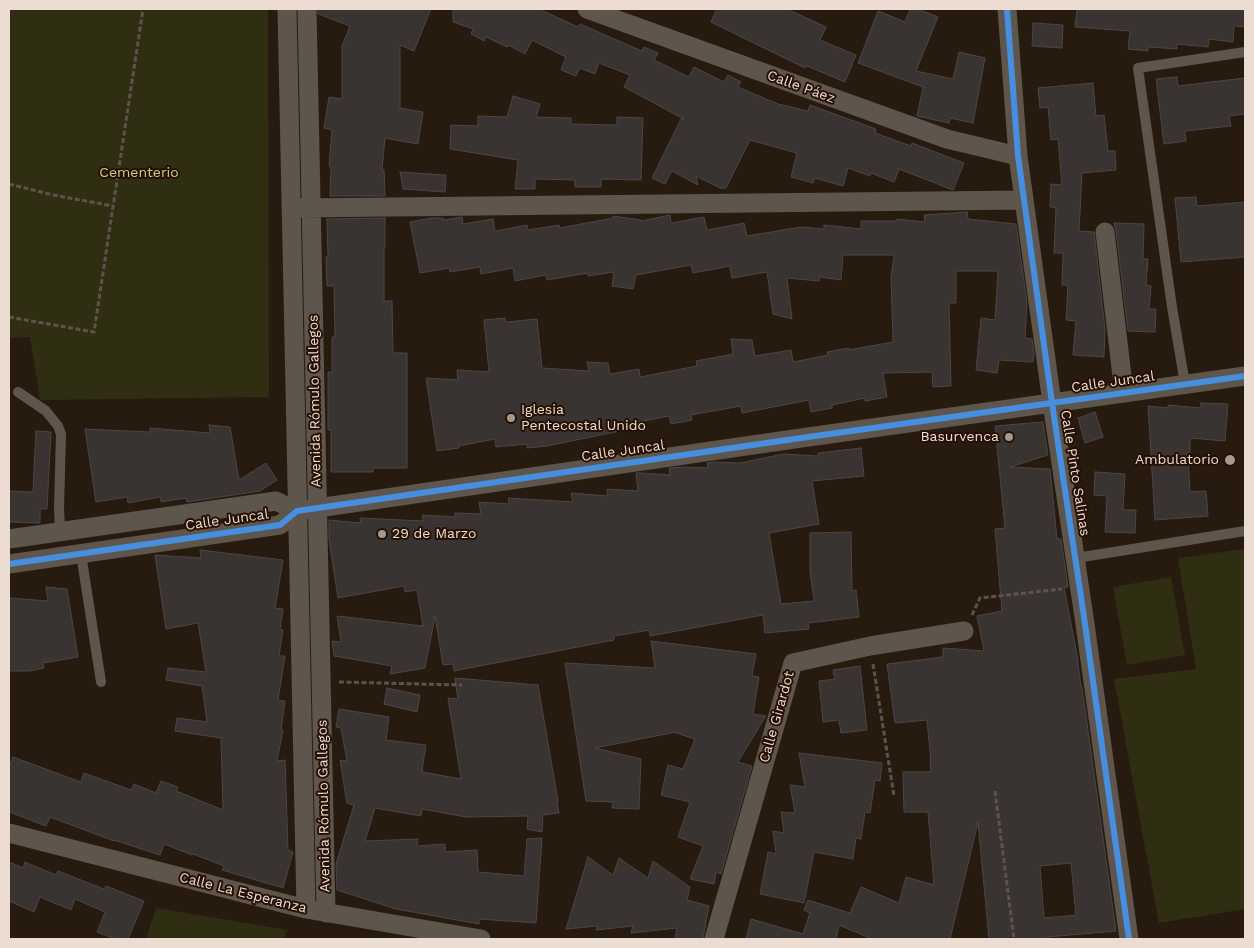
<!DOCTYPE html>
<html>
<head>
<meta charset="utf-8">
<style>
	body { margin:0 }
	#map { position:relative; width:1254px; height:948px; overflow:hidden; background:#271b10; font-family:"Work Sans",sans-serif }
	canvas { display:block }
	.frame { position:absolute; inset:0; border:10px solid #ecdcd1; pointer-events:none }
</style>
</head>
<body>
<div id="map">
<canvas width="1254" height="948"></canvas>
<div class="frame"></div>
</div>
<script>
const c = document.querySelector('canvas').getContext('2d');
c.lineJoin = 'round';
function paint(path, color) { c.fillStyle = color; c.fill(path, 'evenodd'); }
const shape = rows => new Path2D(rows.map(r => 'M' + r).join(''));
function stroke(path, color, width, dash) { c.strokeStyle = color; c.lineWidth = width; c.lineCap = dash ? 'butt' : 'round'; c.setLineDash(dash || []); c.stroke(path); }
function drawText(font, color, halo, rows, align = 'center') {
  c.font = font + ' "Work Sans",sans-serif'; c.lineWidth = 4; c.setLineDash([]); c.textBaseline = 'middle'; c.strokeStyle = halo; c.fillStyle = color; for (const [text, x, y, turn = 0] of rows) {
    c.save(); c.translate(x, y); c.rotate((+turn || 0) * Math.PI / 180); c.textAlign = isNaN(turn) ? turn : align; if (halo) c.strokeText(text, 0, 0); c.fillText(text, 0, 0); c.restore();
  }
}
paint(shape([
	[9,9,268,9,269,397,40,400,30,337,9,338],
	[1245,549,1245,909,1159,923,1114,679,1196,669,1178,558],
	[1171,577,1185,655,1127,665,1113,587],
	[156,908,287,930,284,939,146,939]
]), '#2f2e13');
const building = shape([
	[318,9,431,9,414,51,400,45,400,108,423,112,418,144,385,138,382,170,384,170,385,196,330,196,331,167,329,166,332,130,324,128,329,97,342,99,342,46,350,26,318,14,318,9],
	[453,9,539,9,578,27,580,24,642,51,644,47,658,53,654,60,689,77,694,67,724,82,728,75,741,82,738,87,778,104,808,111,810,105,876,129,875,133,911,146,912,143,964,163,953,190,899,169,894,182,871,173,870,176,848,168,843,186,815,178,813,183,791,177,797,153,750,140,726,188,720,188,696,176,698,185,672,171,665,184,652,178,681,119,684,119,624,87,630,75,599,63,595,74,580,68,576,76,561,70,566,57,532,40,525,54,508,45,507,47,486,37,484,41,471,34,473,29,453,22,453,9],
	[717,9,787,9,826,27,820,40,856,55,845,82,807,66,805,68,711,22,717,9],
	[910,9,918,9,938,17,916,71,953,79,959,52,985,58,973,123,950,118,949,123,917,116,923,87,858,63,878,11,905,22,910,9],
	[1077,9,1245,9,1245,27,1234,26,1233,42,1209,39,1208,47,1177,44,1177,49,1148,47,1148,51,1128,49,1130,31,1075,27,1077,9],
	[1033,23,1063,25,1062,48,1032,46,1033,23],
	[1177,77,1178,86,1245,78,1245,114,1229,116,1231,126,1185,131,1186,141,1164,144,1156,79,1177,77],
	[1093,83,1096,116,1104,115,1108,151,1115,151,1116,170,1082,173,1079,231,1094,232,1105,329,1104,357,1073,355,1076,321,1066,320,1068,285,1062,285,1063,253,1054,253,1056,208,1050,207,1051,184,1062,185,1058,139,1051,140,1048,107,1040,108,1038,88,1093,83],
	[513,96,540,104,536,117,571,118,571,124,617,125,617,117,643,118,641,180,601,179,601,187,575,187,575,180,535,179,535,189,515,189,518,160,450,149,451,125,478,126,478,116,507,117,513,96],
	[400,172,446,175,445,192,403,189,400,172],
	[1196,197,1197,206,1245,202,1245,257,1181,262,1175,198,1196,197],
	[967,212,968,219,1016,224,1027,302,1025,338,1032,339,1034,353,1033,362,999,360,997,373,976,370,981,318,995,320,998,271,956,271,956,303,949,303,951,386,933,387,932,372,883,373,887,397,865,401,865,398,832,405,832,408,811,412,809,400,742,413,741,406,691,415,692,420,671,424,669,416,619,426,620,431,547,446,527,448,527,444,496,447,495,439,459,446,459,448,437,451,426,378,458,380,457,370,489,372,484,320,505,318,506,322,537,319,542,368,589,371,587,362,608,363,610,374,639,369,640,377,697,366,696,361,733,354,731,339,752,340,755,356,791,350,793,362,828,355,827,352,849,348,849,350,893,342,891,278,894,255,843,255,841,280,820,277,819,281,787,278,792,319,773,314,767,272,732,278,730,266,693,273,691,265,636,275,633,289,612,286,614,272,588,276,588,273,547,280,546,275,515,281,513,268,481,274,480,267,450,272,449,268,420,273,410,222,432,218,443,218,443,220,462,217,463,224,493,219,495,231,527,225,528,230,559,225,560,228,613,218,613,216,641,220,641,221,670,215,671,223,704,217,707,230,744,223,747,236,801,227,824,229,824,225,861,229,861,221,897,221,897,219,925,222,924,215,967,212],
	[385,218,385,247,384,247,384,301,392,301,393,353,407,353,407,468,373,468,373,472,331,472,331,430,328,430,328,372,332,372,332,337,335,337,334,286,327,286,326,257,328,257,327,219,385,218],
	[1114,223,1144,224,1143,259,1148,259,1146,285,1151,286,1149,309,1156,309,1155,332,1128,331,1116,231,1114,223],
	[1201,403,1228,404,1225,441,1190,438,1190,459,1188,459,1190,492,1206,491,1208,516,1155,520,1148,406,1168,408,1168,405,1201,408,1201,403],
	[1095,412,1103,437,1085,443,1078,418,1095,412],
	[1043,422,1048,455,1010,467,1050,469,1057,539,1061,539,1068,587,1064,587,1077,655,1081,687,1082,687,1116,931,1048,937,1048,939,989,939,978,822,950,939,872,939,839,925,836,939,746,939,751,919,803,934,810,913,804,910,808,900,850,913,861,887,899,903,906,877,934,885,928,812,904,812,903,772,931,772,930,761,931,761,927,720,895,723,887,664,943,657,943,648,984,651,977,616,1002,611,995,529,1005,528,995,426,1043,422],
	[1071,863,1076,915,1044,918,1040,866,1071,863],
	[209,425,230,427,239,480,266,463,277,480,260,491,187,502,186,498,161,502,160,497,128,503,127,497,96,502,85,429,150,432,150,428,210,433,209,425],
	[36,431,51,432,47,509,40,509,40,523,9,522,9,491,33,492,36,431],
	[861,448,864,476,812,481,819,524,769,533,781,604,814,601,810,571,810,533,851,532,852,591,856,590,859,617,808,623,809,629,765,633,763,615,650,636,650,630,614,636,614,640,454,671,453,664,443,665,435,616,425,668,390,674,392,666,334,656,332,641,341,642,337,616,423,626,417,590,405,592,404,586,338,598,329,540,329,520,361,523,360,518,423,521,422,515,455,517,455,513,481,514,479,502,509,504,508,498,573,502,571,493,608,496,607,489,638,491,636,473,641,473,670,475,669,468,681,467,708,468,707,463,715,462,740,463,783,454,818,456,818,453,861,448],
	[1095,472,1125,474,1123,510,1136,510,1135,533,1105,532,1107,496,1094,495,1095,472],
	[200,550,283,560,275,608,283,609,280,629,283,630,279,656,285,656,278,700,285,701,281,730,283,730,277,761,285,760,288,850,293,852,283,888,222,870,224,866,193,854,192,855,164,844,160,855,114,840,114,841,50,817,46,826,9,812,9,768,13,757,81,782,84,773,131,790,134,784,156,793,161,781,178,787,176,791,223,810,221,738,175,731,177,718,207,722,202,686,166,680,168,668,206,672,198,623,166,629,155,555,201,558,200,550],
	[46,587,67,589,78,657,43,663,44,668,29,671,9,671,9,598,48,601,46,587],
	[651,641,756,654,752,676,759,677,753,714,766,716,738,762,752,766,721,874,716,872,714,884,690,879,703,846,678,837,690,802,661,795,668,765,683,769,695,739,676,733,676,732,595,748,641,759,639,809,612,808,613,802,586,801,565,663,655,668,651,641],
	[860,666,867,730,841,733,839,720,823,722,819,681,835,679,833,670,860,666],
	[455,678,538,685,558,801,557,801,559,813,543,815,542,832,527,829,528,816,466,817,422,809,421,816,375,808,365,841,418,839,417,846,445,844,445,852,477,850,478,872,524,876,527,839,542,838,536,923,479,919,479,924,396,909,337,890,336,864,354,805,347,803,340,760,347,761,341,728,336,727,339,709,389,717,386,740,426,745,422,770,423,770,422,772,461,779,448,698,458,699,455,678],
	[387,688,420,695,417,712,384,704,387,688],
	[799,753,882,763,880,781,875,780,870,813,865,812,861,839,856,838,853,859,814,852,804,903,760,894,768,852,776,854,773,831,784,833,781,812,795,813,790,785,805,787,799,753],
	[588,857,613,875,619,858,648,878,653,861,690,887,687,900,709,906,703,939,675,939,677,928,631,933,633,926,596,930,598,926,566,929,588,857],
	[9,862,23,868,25,862,56,875,58,871,104,889,106,886,144,901,128,939,115,939,97,932,105,912,75,899,71,910,40,897,34,912,9,901,9,862]
]);
paint(building, '#393332');
stroke(building, '#4c4646', 1);
stroke(shape([
	[9,184,53,195,113,206],
	[9,317,94,332,143,9],
	[972,615,980,598,1062,589],
	[873,664,894,796],
	[339,682,462,685],
	[995,791,1014,939]
]), '#5d534c', 3, [5, 2.5]);
stroke(shape([
	[1185,384,1172,307,1138,68,1245,52],
	[18,392,46,411,58,426,61,434,59,508,60,531],
	[81,554,101,682],
	[1076,558,1245,531]
]), '#5e554c', 10);
stroke(shape([
	[287,9,306,909],
	[307,9,326,913],
	[587,9,947,139,1018,156],
	[1007,9,1018,156,1052,403,1084,617,1129,939],
	[300,208,1024,200],
	[1105,232,1124,393],
	[9,539,276,501,297,511],
	[9,564,280,525,297,511,801,438,1245,376],
	[9,833,306,909,481,939],
	[714,939,793,663,870,646,964,631]
]), '#5e554c', 19);
stroke(shape([
	[1007,9,1018,156,1052,403,1084,617,1129,939],
	[9,564,280,525,297,511,801,438,1245,376]
]), '#468fdf', 6);
for (const [x, y, r, color] of [
	[511,418,5,"#a7988d"],
	[1009,437,5,"#a7988d"],
	[1230,460,6,"#a7988d"],
	[382,534,5,"#a7988d"]
]) { const dot = new Path2D(); dot.arc(x, y, r, 0, 2 * Math.PI); c.fillStyle = color; c.fill(dot); stroke(dot, '#261001', 2); }
drawText('14px', '#ecdcd1', '#261001', [
	["Calle Páez",801,87,20],
	["Calle Juncal",1113,382,-8],
	["Avenida Rómulo Gallegos",315,401,-91],
	["Calle Juncal",623,451,-8],
	["Calle Pinto Salinas",1075,473,81],
	["Calle Juncal",227,520,-8],
	["Calle Girardot",777,717,-74],
	["Avenida Rómulo Gallegos",324,806,-91],
	["Calle La Esperanza",243,893,14]
]);
drawText('14px', '#cbd085', '#261001', [
	["Cementerio",139,173]
]);
drawText('14px', '#ecdcd1', '#261001', [
	["Iglesia",521,410],
	["Pentecostal Unido",521,426],
	["Basurvenca",999,437,"right"],
	["Ambulatorio",1219,460,"right"],
	["29 de Marzo",392,534]
], 'left');
</script>
</body>
</html>
